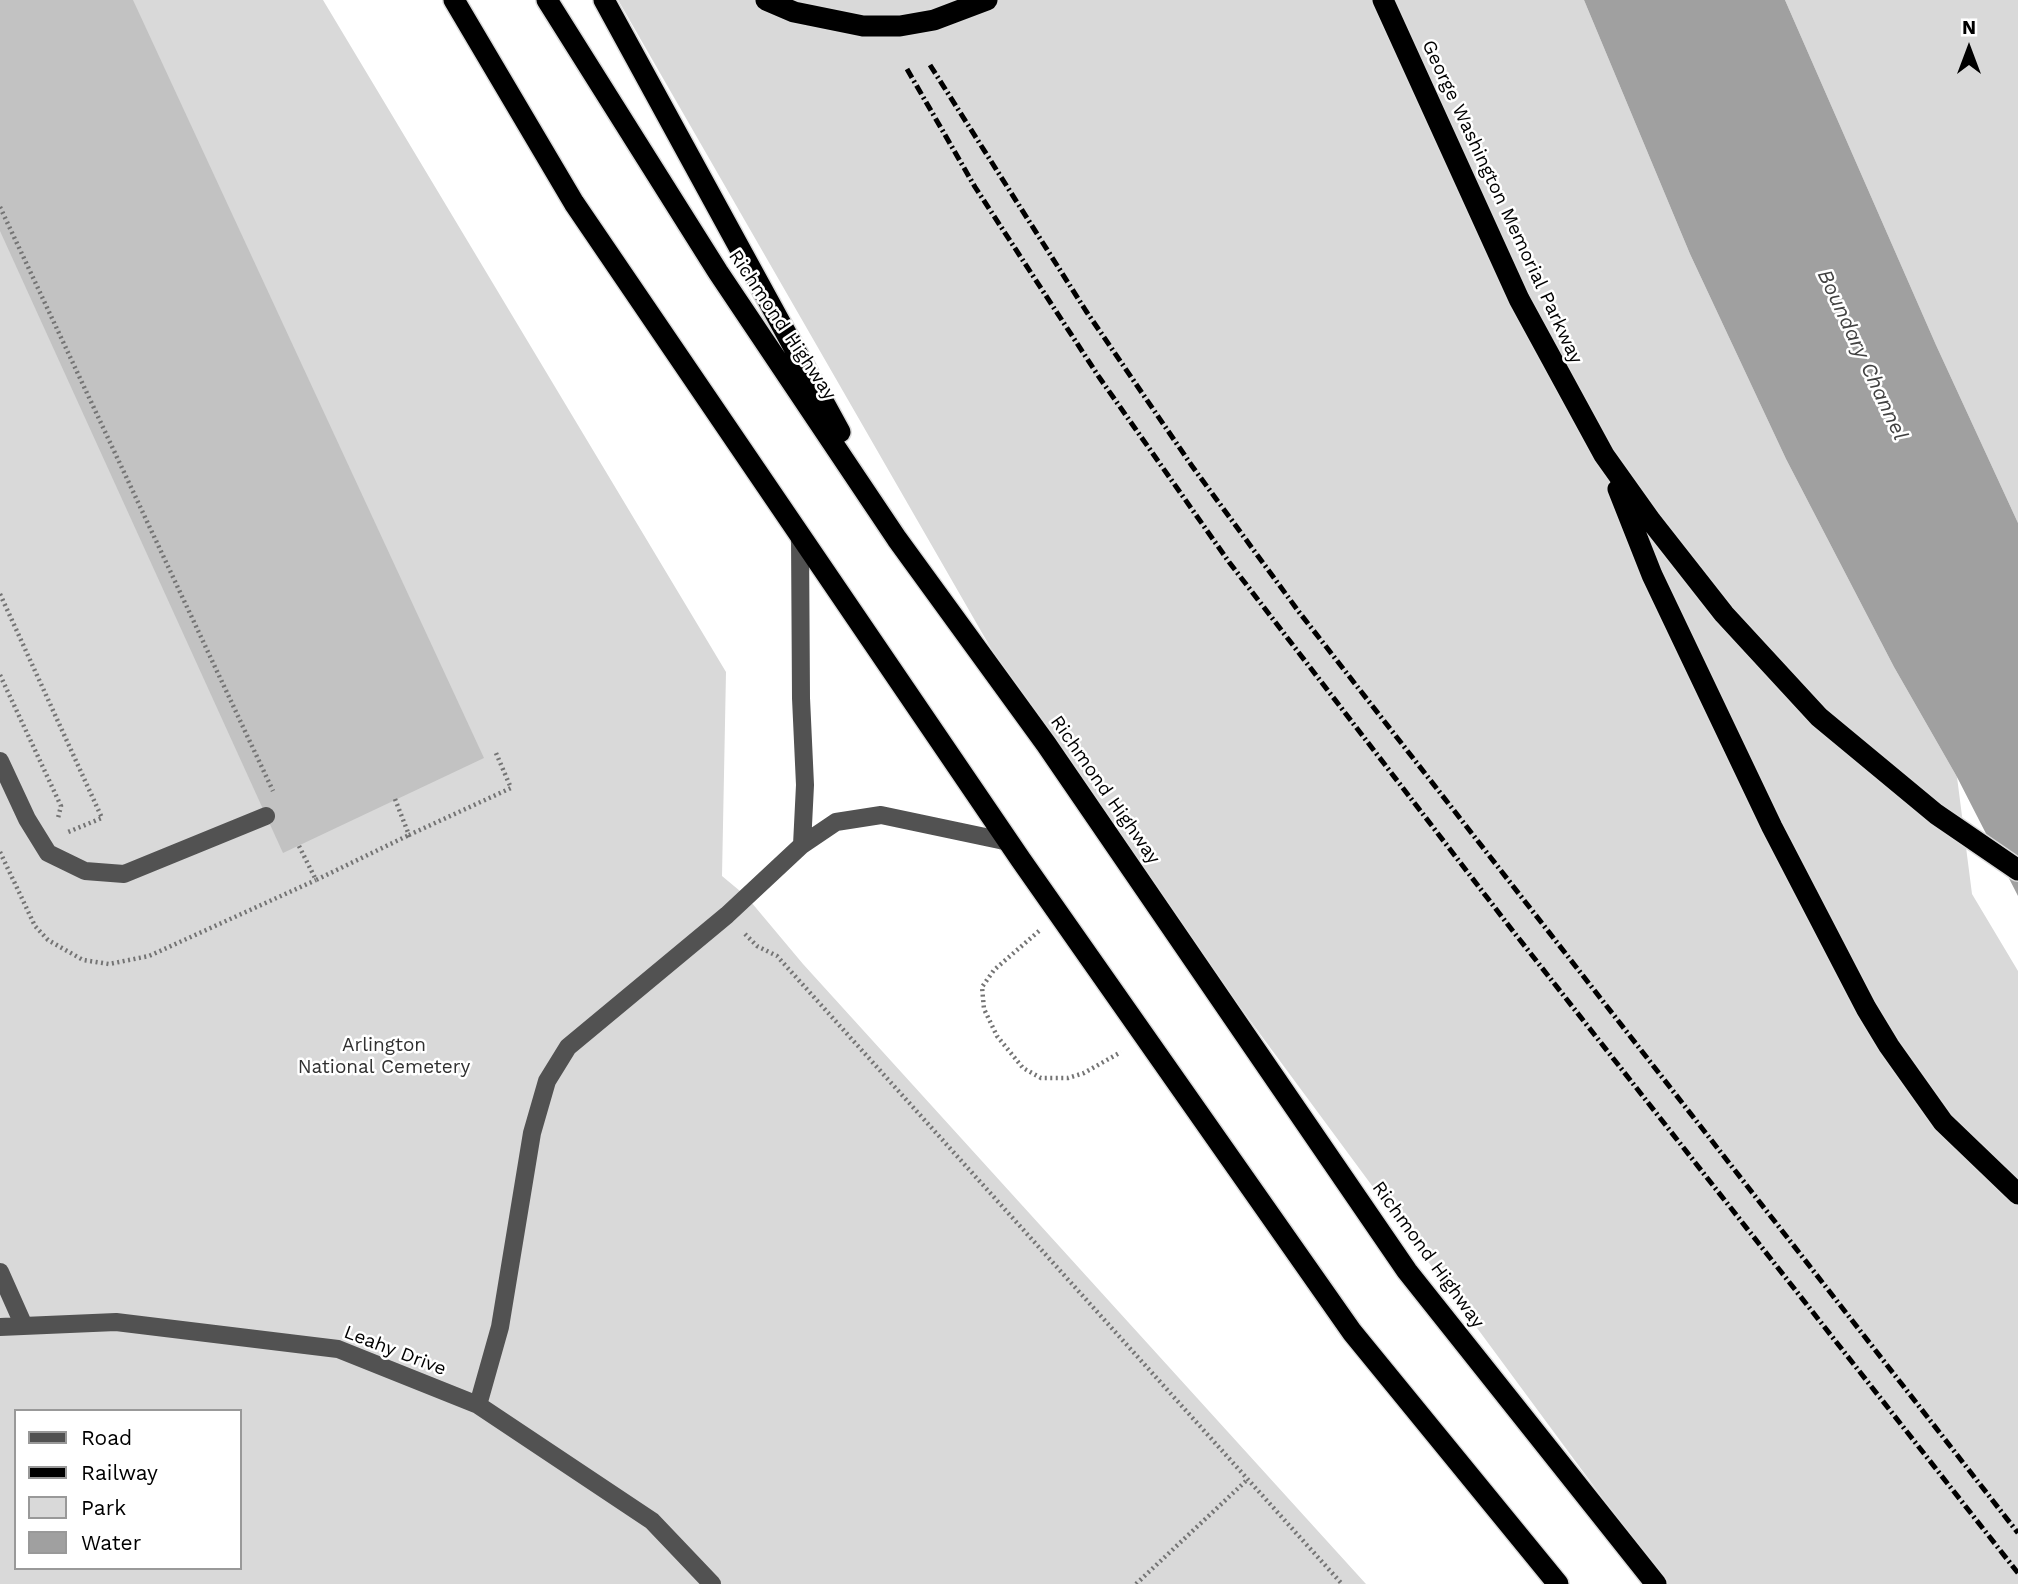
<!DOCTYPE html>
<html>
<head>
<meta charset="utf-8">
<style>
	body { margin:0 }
	#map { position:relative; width:2018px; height:1584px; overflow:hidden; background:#fff; font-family:"Work Sans",sans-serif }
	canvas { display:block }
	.legend { position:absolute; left:14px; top:1409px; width:228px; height:161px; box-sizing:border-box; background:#fff; border:2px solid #999; margin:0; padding:9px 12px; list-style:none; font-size:21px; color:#000 }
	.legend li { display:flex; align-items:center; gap:14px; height:35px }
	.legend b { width:35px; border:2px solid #999 }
	.north { position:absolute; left:1934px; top:14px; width:70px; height:70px; -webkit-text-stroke:5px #fff; paint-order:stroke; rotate:0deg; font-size:19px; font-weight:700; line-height:28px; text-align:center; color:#000 }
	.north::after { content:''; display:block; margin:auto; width:24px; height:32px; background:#000; clip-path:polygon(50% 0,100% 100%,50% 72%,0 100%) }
</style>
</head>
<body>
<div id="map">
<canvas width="2018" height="1584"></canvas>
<ul class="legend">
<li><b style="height:9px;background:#525252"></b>Road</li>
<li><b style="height:9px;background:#000"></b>Railway</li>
<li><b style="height:19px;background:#d9d9d9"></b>Park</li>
<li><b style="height:19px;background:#a0a0a0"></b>Water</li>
</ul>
<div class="north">N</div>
</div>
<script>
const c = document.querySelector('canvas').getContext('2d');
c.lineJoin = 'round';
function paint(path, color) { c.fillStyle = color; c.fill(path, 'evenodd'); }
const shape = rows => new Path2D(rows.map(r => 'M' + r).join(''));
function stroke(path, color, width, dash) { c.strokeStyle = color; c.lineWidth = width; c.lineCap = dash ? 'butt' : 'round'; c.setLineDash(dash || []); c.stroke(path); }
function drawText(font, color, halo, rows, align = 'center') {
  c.font = font + ' "Work Sans",sans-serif'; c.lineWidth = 5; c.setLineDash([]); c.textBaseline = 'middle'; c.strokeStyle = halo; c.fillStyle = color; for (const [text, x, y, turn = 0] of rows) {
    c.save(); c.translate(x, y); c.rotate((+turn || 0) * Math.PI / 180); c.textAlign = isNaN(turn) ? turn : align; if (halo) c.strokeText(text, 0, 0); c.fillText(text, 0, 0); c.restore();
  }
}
paint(shape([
	[0,0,323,0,726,672,722,876,746,896,803,964,1366,1584,0,1584],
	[16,1411,240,1411,240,1568,16,1568],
	[618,0,1584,0,1690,254,1786,459,1894,667,1957,777,1972,894,2018,971,2018,1584,1666,1584,1046,744],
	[1785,0,2018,0,2018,523,1936,345]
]), '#d9d9d9');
paint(shape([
	[1584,0,1785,0,1936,345,2018,523,2018,896,1957,777,1894,667,1786,459,1690,254]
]), '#a0a0a0');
paint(shape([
	[0,0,133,0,484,758,283,853,0,231]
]), '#c2c2c2');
const highway = shape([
	[454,0,574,203,1021,860,1352,1332,1558,1584],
	[547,0,718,272,897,539,1046,744,1407,1271,1656,1584],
	[604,0,840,432],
	[766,0,794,12,863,26,900,26,934,20,987,0],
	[1383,0,1519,299,1604,455,1651,521,1724,614,1819,717,1936,814,2018,870],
	[1618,489,1652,575,1772,827,1866,1008,1889,1046,1943,1122,2018,1194]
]);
stroke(highway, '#dbdbdb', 24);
stroke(shape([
	[0,207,273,791],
	[0,594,102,818,68,832],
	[0,675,61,806,58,818],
	[395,799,409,835,511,788,496,753],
	[299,846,316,880,409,835],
	[0,852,35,926,48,940,83,960,109,964,149,956,316,880],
	[1039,931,994,970,982,987,984,1009,997,1036,1023,1068,1041,1078,1068,1078,1084,1073,1121,1052],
	[745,934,757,946,777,956,1342,1584],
	[1136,1584,1248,1479]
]), '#747474', 4.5, [2, 3.5]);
stroke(shape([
	[800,536,801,698,805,785,802,845],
	[0,761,27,819,48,853,85,871,124,874,266,816],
	[0,1272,24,1326],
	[0,1327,116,1322,338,1349,478,1405,652,1521,712,1584],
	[478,1405,500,1327,532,1133,547,1081,568,1047,727,915,802,845,836,822,881,815,1009,842]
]), '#525252', 18);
stroke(highway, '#000', 21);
stroke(shape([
	[930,65,1086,311,1192,466,1299,612,2018,1533],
	[907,69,975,187,1099,377,1229,562,1509,926,2018,1573]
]), '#000', 5, [10, 3.5, 2, 3.5]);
drawText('19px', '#000', '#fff', [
	["George Washington Memorial Parkway",1502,202,65],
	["Richmond Highway",782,325,56],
	["Richmond Highway",1105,790,55],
	["Richmond Highway",1428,1255,54],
	["Leahy Drive",395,1351,21]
]);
drawText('19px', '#303030', '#fff', [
	["Arlington",384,1045],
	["National Cemetery",384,1067]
]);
drawText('italic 21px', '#414141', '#fff', [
	["Boundary Channel",1862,355,65]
]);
</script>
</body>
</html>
